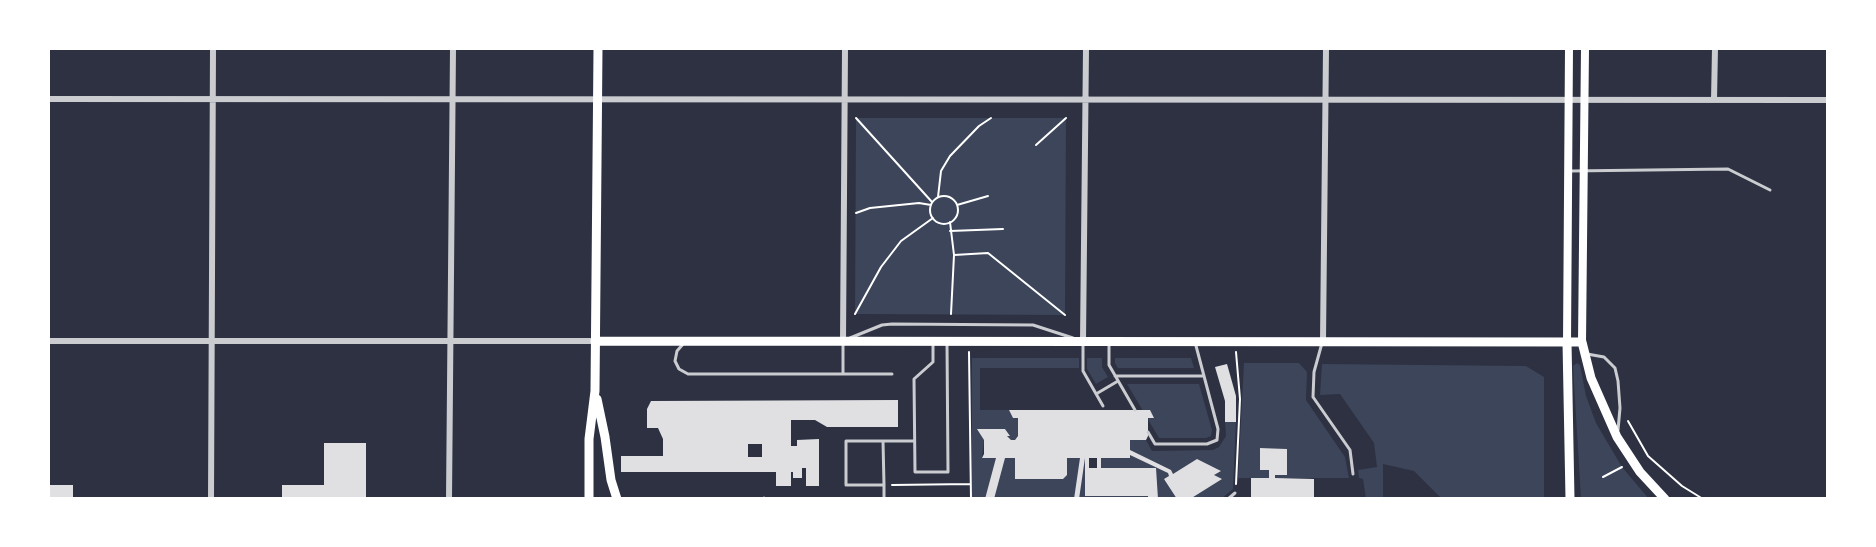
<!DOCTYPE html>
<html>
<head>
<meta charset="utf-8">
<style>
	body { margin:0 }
	#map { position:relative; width:1876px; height:547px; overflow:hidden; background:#2d3142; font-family:"DM Sans",sans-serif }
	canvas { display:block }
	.frame { position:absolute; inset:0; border:50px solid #fff; pointer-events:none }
</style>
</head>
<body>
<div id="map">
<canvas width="1876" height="547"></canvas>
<div class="frame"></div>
</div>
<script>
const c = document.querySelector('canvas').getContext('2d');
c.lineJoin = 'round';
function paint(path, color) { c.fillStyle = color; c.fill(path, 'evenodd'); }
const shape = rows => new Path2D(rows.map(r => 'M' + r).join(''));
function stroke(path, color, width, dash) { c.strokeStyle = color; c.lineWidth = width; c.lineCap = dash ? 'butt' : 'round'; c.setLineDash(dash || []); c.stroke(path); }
paint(shape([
	[856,118,1066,118,1065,315,855,314],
	[972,358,1079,358,1079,368,980,368,980,410,1009,410,1013,418,1018,418,1018,436,1015,440,1011,440,1007,436,1009,436,1005,429,978,429,984,440,982,458,1015,458,1015,479,1067,458,1085,458,1085,496,1148,496,1148,498,972,499],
	[1087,358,1102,358,1102,367,1108,377,1096,384,1087,369],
	[1115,358,1191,358,1194,368,1118,368,1115,363],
	[1244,363,1299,363,1307,372,1306,400,1345,457,1349,478,1275,478,1275,475,1287,475,1287,449,1260,448,1260,470,1269,470,1269,478,1238,478],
	[1577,363,1580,365,1586,396,1596,423,1622,467,1649,499,1581,499,1573,366],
	[1322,364,1526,366,1544,377,1544,499,1442,499,1414,471,1383,464,1383,499,1366,499,1363,479,1359,478,1358,470,1377,467,1374,443,1340,394,1320,395],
	[1127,384,1199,384,1212,430,1211,436,1206,438,1159,438],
	[1225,422,1236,422,1233,489,1221,499,1158,499,1101,468,1101,458,1130,458,1130,440,1146,440,1152,451,1213,450,1219,447,1226,436]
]), '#3c4559');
paint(shape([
	[1227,364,1236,396,1236,422,1225,422,1225,401,1215,367],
	[898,400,898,427,827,427,815,420,791,420,791,446,797,446,797,440,819,439,819,486,806,486,806,468,802,468,802,478,793,478,793,472,791,472,791,486,776,486,776,472,621,472,621,456,663,456,663,439,658,428,647,428,647,409,651,401],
	[748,444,762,444,762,457,748,457],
	[1009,410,1150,410,1154,418,1148,418,1148,436,1146,440,1130,440,1130,450,1171,470,1173,474,1197,459,1221,471,1214,475,1222,479,1190,499,1177,499,1164,479,1169,476,1168,473,1130,455,1130,458,1101,458,1101,468,1156,468,1158,499,1148,499,1148,496,1085,496,1085,458,1079,499,1074,499,1080,458,1067,458,1067,475,1063,479,1015,479,1015,458,1005,458,994,499,985,499,996,458,982,458,984,454,984,440,977,429,1005,429,1010,436,1007,436,1011,440,1015,440,1018,436,1018,418,1013,418],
	[1089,458,1097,458,1097,468,1089,468],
	[324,443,366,443,366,499,282,499,282,485,324,485],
	[1260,448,1287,449,1287,475,1275,475,1275,478,1314,479,1314,499,1251,499,1251,478,1269,478,1269,470,1260,470],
	[48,485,73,485,73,499,48,499]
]), '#e0e0e3');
stroke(shape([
	[856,118,932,202],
	[1036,145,1066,118],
	'930 210a14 14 0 1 1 28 0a14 14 0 1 1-28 0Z',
	[938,197,941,171,950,156,979,126,991,118],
	[957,205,988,196],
	[856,213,870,208,919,203,931,205],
	[950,222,954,255,951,314],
	[950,231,1003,229],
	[954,255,988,253,1065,315],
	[855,314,881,267,901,241,933,218],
	[969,352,971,499],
	[1628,421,1648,456,1682,486,1703,499],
	[1603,477,1622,467],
	[1236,484,1240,399,1236,352],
	[892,485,970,484]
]), '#fff', 2);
stroke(shape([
	[1570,171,1728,169,1770,190],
	[850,338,882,325,892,324,1033,325,1073,338],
	[684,343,677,351,675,361,679,369,688,374,892,374],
	[843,343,843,374],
	[933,343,933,362,914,379,915,472,948,472,947,343],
	[1109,343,1109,365,1135,410],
	[1322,343,1314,372,1313,397,1350,450,1353,474],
	[1083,344,1083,371,1103,406],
	[1587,354,1604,357,1615,368,1618,381,1620,408,1618,430],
	[1115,376,1203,376],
	[1096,394,1118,381],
	[1148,432,1155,444,1207,444,1217,440,1218,429,1195,342],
	[883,441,914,441],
	[884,485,846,485,846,441,883,441,884,485,884,499],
	[764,498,766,499],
	[730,499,732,499],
	[1228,499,1235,493]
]), '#caccd0', 3);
stroke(shape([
	[48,99,1828,100],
	[1714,100,1715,48],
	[48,341,595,341],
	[843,341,845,48],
	[1083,341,1086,48],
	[1323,341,1326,48],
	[211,499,213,48],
	[449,499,453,48]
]), '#caccd0', 6);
stroke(shape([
	[1567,342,1569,48],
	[1582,342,1585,48]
]), '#fff', 8);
stroke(shape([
	[595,341,1582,342,1591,378,1617,437,1640,472,1665,499],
	[1567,342,1570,499],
	[597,399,605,437,611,480,617,499],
	[589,499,589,439,595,391,598,48]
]), '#fff', 9);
</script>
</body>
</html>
